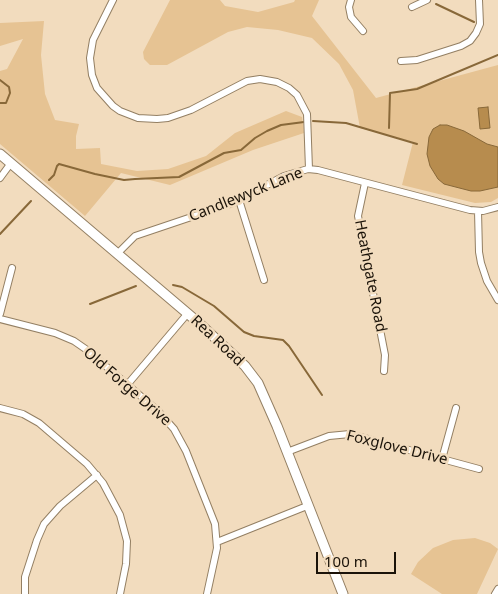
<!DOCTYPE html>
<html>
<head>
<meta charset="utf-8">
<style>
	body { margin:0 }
	#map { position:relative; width:498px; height:594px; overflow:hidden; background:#f2dcbe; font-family:"Noto Sans",sans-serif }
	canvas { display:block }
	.scale { position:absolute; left:316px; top:552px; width:80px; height:22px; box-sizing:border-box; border:2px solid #1b1309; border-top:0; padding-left:6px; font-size:15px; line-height:18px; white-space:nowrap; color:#1b1309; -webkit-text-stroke:4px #f2dcbe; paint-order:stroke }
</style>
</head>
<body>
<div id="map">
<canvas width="498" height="594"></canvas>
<div class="scale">100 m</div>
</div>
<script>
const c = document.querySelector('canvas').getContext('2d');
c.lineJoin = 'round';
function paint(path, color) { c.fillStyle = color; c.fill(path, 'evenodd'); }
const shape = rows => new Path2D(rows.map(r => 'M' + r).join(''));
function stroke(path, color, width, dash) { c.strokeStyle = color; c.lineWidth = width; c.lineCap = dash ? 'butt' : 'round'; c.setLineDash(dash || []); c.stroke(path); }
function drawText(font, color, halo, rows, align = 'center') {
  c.font = font + ' "Noto Sans",sans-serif'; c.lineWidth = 5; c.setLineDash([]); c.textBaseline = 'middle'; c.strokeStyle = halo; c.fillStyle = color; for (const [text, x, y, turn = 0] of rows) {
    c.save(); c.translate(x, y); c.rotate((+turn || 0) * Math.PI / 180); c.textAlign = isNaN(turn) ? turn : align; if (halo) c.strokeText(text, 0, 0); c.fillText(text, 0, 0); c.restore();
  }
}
paint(shape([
	[170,0,220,0,225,6,258,12,294,2,295,0,319,0,312,16,376,98,498,65,498,198,491,202,475,203,402,185,413,142,360,128,353,90,339,64,312,38,278,30,247,27,228,32,167,65,150,65,144,59,143,52],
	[44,21,41,55,45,94,55,120,79,124,76,136,76,149,100,148,101,164,137,171,168,169,206,156,235,133,286,111,302,117,304,133,253,150,170,185,121,173,85,216,0,144,0,71,7,69,23,39,0,46,0,23],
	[475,538,490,543,498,549,477,594,442,594,411,574,418,562,433,548,453,540]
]), '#e6c393');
const water = shape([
	[488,107,490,128,480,129,478,108,488,107],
	[440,125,447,125,464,131,487,144,498,147,498,187,480,191,471,191,444,184,438,179,430,166,427,154,429,137,433,129,440,125]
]);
paint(water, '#b78c4e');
stroke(water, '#886839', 1);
stroke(shape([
	[436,4,474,22],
	[0,80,9,87,10,93,6,103,0,103],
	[313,121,346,123,417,144],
	[389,128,390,93,417,89,498,55],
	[49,180,54,175,57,166,59,164,95,174,124,180,135,179,179,177,224,153,241,150,255,138,267,131,281,125,304,122],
	[0,234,31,201],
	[173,285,182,287,214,306,244,332,254,336,283,340,289,346,322,395],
	[90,304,136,286]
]), '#886839', 2);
const street = shape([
	[113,0,93,40,90,58,92,75,97,88,113,106,120,111,138,118,157,119,168,118,191,110,247,81,260,79,277,82,289,88,297,95,307,114,309,169],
	[351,0,349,7,351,17,363,31],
	[412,7,427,0],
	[401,61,417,60,461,46,470,41,476,33,480,24,479,0],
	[0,178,11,163],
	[365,183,358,216,385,355,384,371],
	[239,200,264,280],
	[478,211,479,252,481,263,487,281,498,300],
	[117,254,135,236,233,203,284,176,308,169,318,170,470,210,483,211,498,207],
	[0,314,12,268],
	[0,319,55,333,74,341,87,350,158,411,174,429,186,451,215,524,217,548,207,594],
	[127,385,188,313],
	[0,408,23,414,39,423,87,464,103,483,120,515,127,541,126,564,120,594],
	[287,452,329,436,350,434,479,469],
	[442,459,456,408],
	[217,542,307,506],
	[25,594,25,577,37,540,44,524,60,506,97,475],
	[495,594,498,589]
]);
const secondary = shape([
	[0,154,200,324,245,366,258,383,277,426,343,594]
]);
stroke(street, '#937f63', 8);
stroke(secondary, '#937f63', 11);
stroke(street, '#fff', 6);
stroke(secondary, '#fff', 9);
drawText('15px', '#1b1309', '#f2dcbe', [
	["Candlewyck Lane",246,195,-22],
	["Heathgate Road",370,276,79],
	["Rea Road",217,341,43],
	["Old Forge Drive",127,387,41],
	["Foxglove Drive",397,448,14]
]);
</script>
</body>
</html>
